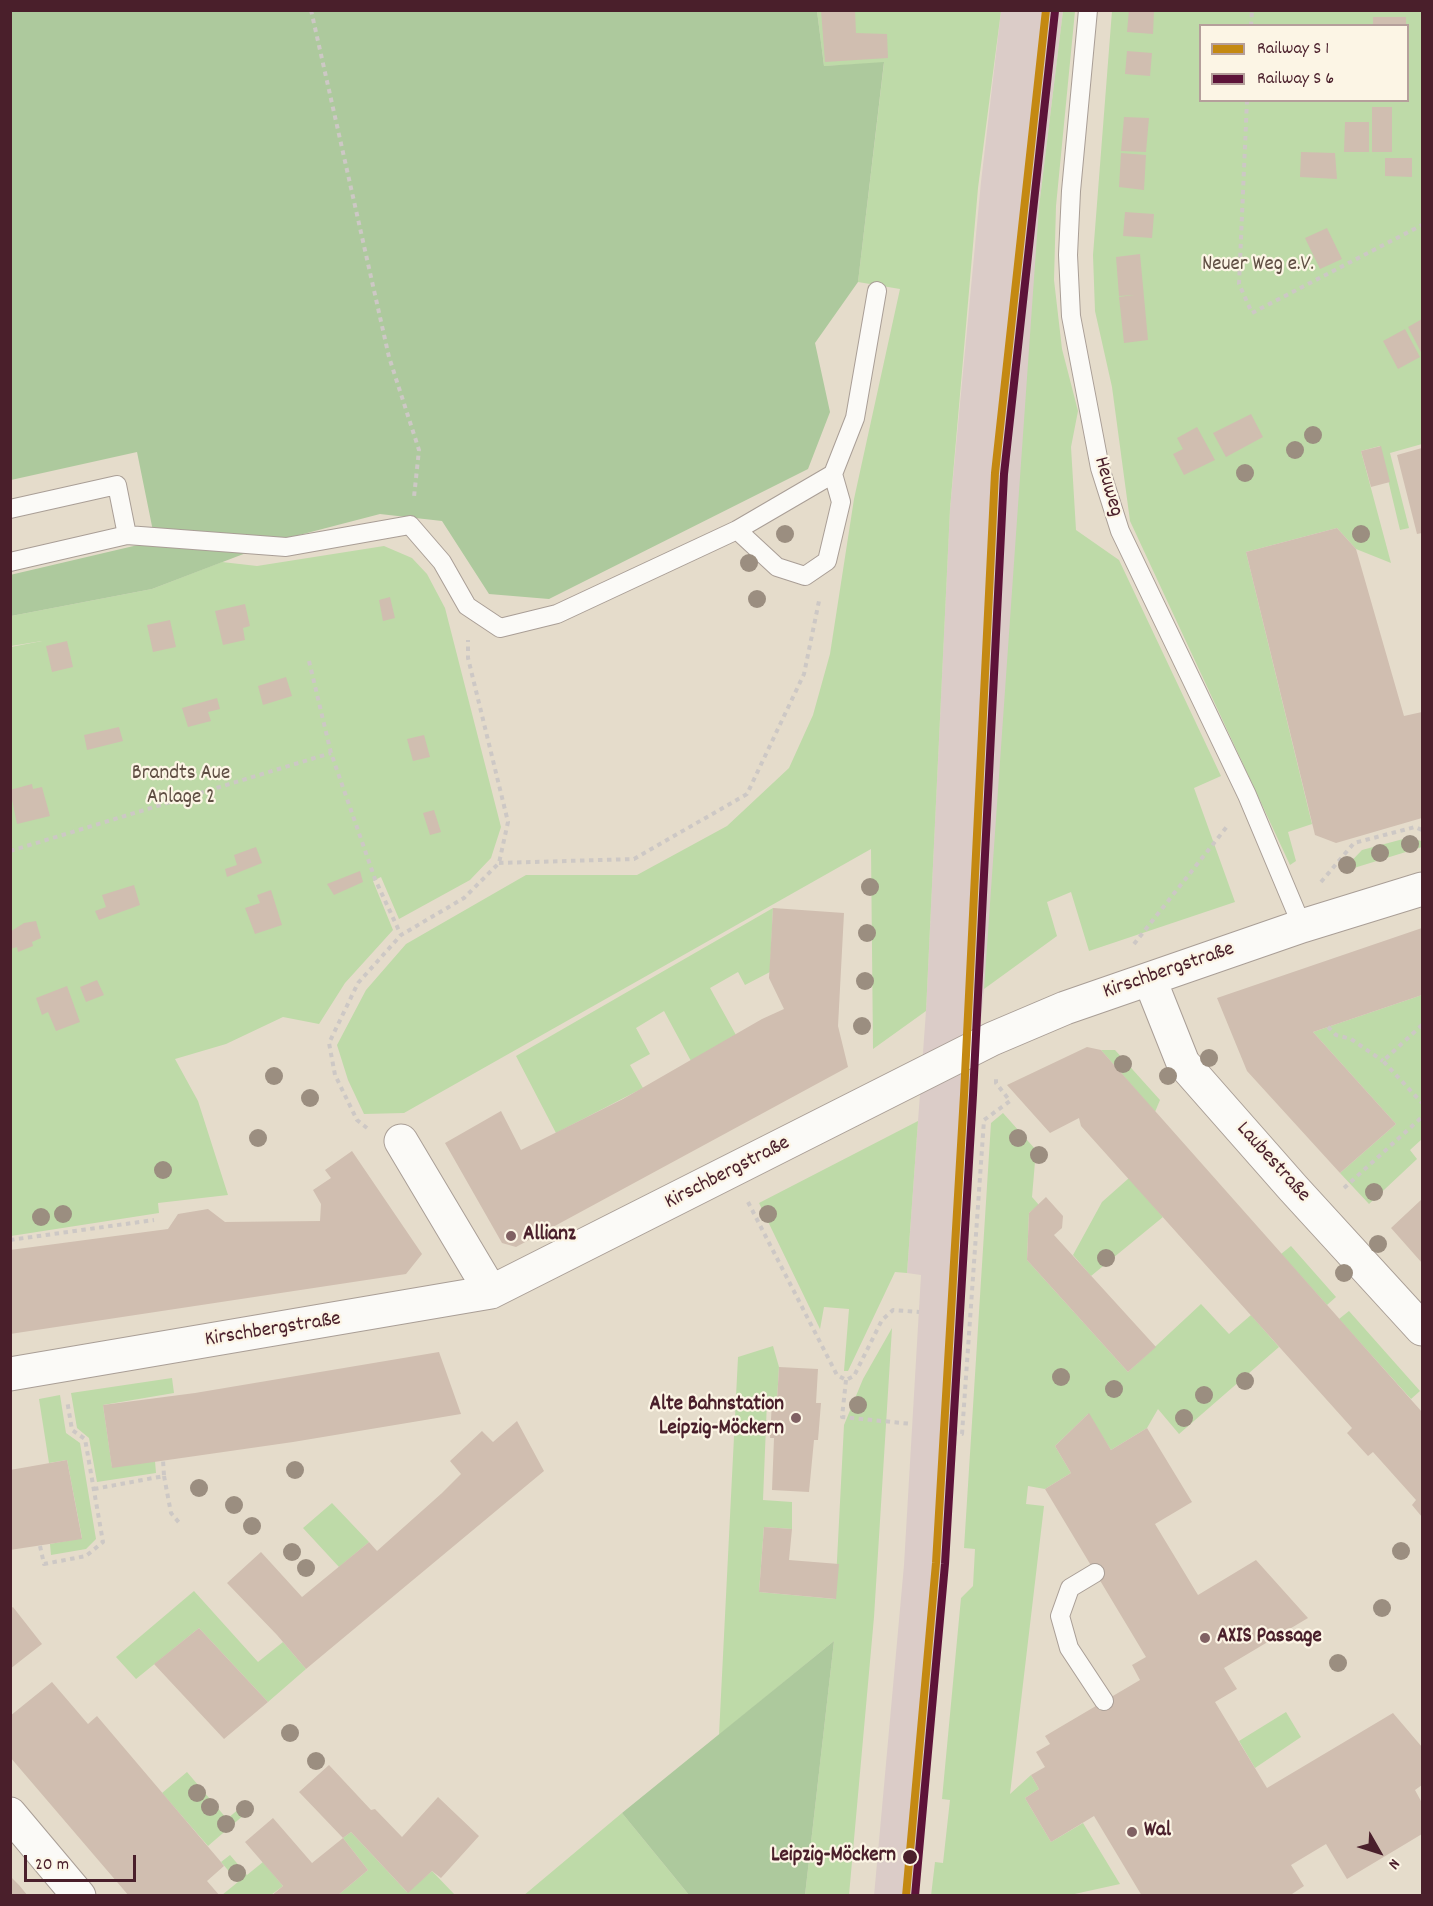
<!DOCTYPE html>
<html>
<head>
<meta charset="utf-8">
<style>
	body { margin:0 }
	#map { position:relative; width:1433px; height:1906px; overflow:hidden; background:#e5dccb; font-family:Dekko,sans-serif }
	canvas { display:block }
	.frame { position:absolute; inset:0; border:12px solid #4a1f2b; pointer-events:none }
	.legend { position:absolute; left:1199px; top:24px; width:210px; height:78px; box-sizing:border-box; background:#fcf5e5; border:2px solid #b59f9b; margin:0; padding:8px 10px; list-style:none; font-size:18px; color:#4a1f2b }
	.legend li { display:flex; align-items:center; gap:12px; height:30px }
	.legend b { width:30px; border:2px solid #b59f9b }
	.north { position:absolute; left:1349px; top:1822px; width:60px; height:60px; -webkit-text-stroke:4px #fcf5e5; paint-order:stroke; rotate:129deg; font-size:16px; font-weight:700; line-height:24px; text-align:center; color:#4a1f2b }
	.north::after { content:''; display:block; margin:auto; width:21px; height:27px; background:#4a1f2b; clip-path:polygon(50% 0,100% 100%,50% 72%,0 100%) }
	.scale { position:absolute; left:24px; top:1855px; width:112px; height:27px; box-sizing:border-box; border:3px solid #4a1f2b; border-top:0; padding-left:8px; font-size:18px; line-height:21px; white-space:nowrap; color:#4a1f2b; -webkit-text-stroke:4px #fcf5e5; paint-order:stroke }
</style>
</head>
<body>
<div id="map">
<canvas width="1433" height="1906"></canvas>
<div class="frame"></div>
<ul class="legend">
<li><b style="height:8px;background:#c48912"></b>Railway S 1</li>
<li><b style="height:8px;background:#5d1339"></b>Railway S 6</li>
</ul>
<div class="north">N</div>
<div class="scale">20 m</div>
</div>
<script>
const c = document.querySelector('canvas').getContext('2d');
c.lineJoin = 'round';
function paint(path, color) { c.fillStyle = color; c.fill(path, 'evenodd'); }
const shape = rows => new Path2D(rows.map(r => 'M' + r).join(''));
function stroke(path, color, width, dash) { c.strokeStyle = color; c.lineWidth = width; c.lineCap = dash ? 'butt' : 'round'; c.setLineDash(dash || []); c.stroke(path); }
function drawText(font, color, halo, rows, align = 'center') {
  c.font = font + ' Dekko,sans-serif'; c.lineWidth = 4.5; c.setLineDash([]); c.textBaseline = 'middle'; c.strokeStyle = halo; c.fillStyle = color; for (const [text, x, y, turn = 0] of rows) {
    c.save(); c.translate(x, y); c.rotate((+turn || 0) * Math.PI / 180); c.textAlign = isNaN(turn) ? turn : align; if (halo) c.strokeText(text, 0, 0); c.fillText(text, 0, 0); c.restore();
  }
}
paint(shape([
	[1001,11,1063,11,1040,199,994,951,984,989,972,1119,967,1252,922,1834,915,1895,874,1896,904,1565,921,1275,907,1273,926,1011,950,509,981,182]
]), '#dbccc8');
paint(shape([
	[817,11,1001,11,978,188,950,509,926,1011,873,1049,871,849,404,1113,364,1114,348,1080,337,1045,366,990,406,944,526,875,637,875,727,826,789,768,813,715,830,654,854,499,900,289,858,282,884,63,824,66],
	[1063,11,1075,11,1056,206,1054,280,1062,349,1078,411,1071,447,1076,530,1119,560,1221,776,1194,788,1235,902,1089,951,1071,892,1047,902,1057,936,984,989,1039,207],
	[1112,11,1422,11,1422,444,1390,453,1409,528,1400,530,1380,446,1361,451,1391,563,1356,549,1337,528,1246,552,1312,824,1288,832,1296,861,1290,865,1130,521,1112,387,1095,311,1093,255],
	[1200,26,1408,26,1408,100,1200,100],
	[384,546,412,558,427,574,445,608,501,827,491,858,470,880,399,919,381,877,373,881,393,930,345,983,319,1024,283,1017,226,1044,175,1059,198,1101,228,1195,158,1203,159,1213,11,1236,11,647,42,641,11,646,11,616,152,589,222,562,257,566],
	[1407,838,1422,841,1422,847,1341,872,1362,850],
	[773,908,770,972,745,985,738,972,710,988,736,1035,691,1061,664,1011,636,1028,650,1054,630,1065,643,1088,556,1133,516,1056],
	[1422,995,1422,1139,1410,1150,1417,1159,1369,1204,1340,1173,1396,1124,1313,1032],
	[1101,1050,1115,1050,1160,1100,1155,1112],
	[1003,1113,1036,1150,1032,1197,1039,1205,1029,1213,1027,1260,1128,1372,1201,1304,1229,1334,1251,1315,1279,1347,1179,1434,1158,1409,1147,1428,1111,1450,1088,1414,1055,1446,1071,1473,1045,1489,1028,1486,1026,1504,1044,1506,1010,1794,1031,1775,1039,1789,1025,1798,1051,1842,1083,1823,1120,1884,1070,1895,931,1896,935,1862,943,1863,950,1800,942,1799,961,1598,973,1586,975,1549,964,1548,991,1123],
	[918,1121,907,1273,895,1272,848,1371,844,1371,849,1309,824,1307,820,1329,759,1203],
	[1129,1178,1163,1217,1091,1276,1073,1255,1102,1202],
	[1291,1246,1336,1297,1327,1305,1281,1254],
	[1349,1311,1420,1391,1411,1399,1339,1319],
	[892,1328,874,1617,849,1895,805,1895,834,1641,719,1735,738,1357,773,1346,779,1367,777,1401,767,1401,763,1500,792,1502,792,1529,764,1527,759,1592,835,1599,844,1425,863,1379],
	[172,1378,174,1393,103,1405,112,1467,155,1461,156,1473,97,1482,89,1438,77,1428,71,1393],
	[60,1395,66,1433,80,1443,96,1539,86,1549,51,1555,50,1544,82,1538,67,1460,49,1463,39,1399],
	[332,1503,369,1542,339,1567,303,1528],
	[194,1591,258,1662,283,1642,306,1669,268,1702,199,1628,136,1679,116,1657],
	[1286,1712,1301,1737,1255,1768,1239,1741],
	[187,1772,227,1819,247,1802,252,1808,208,1846,162,1793],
	[622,1813,689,1895,523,1896],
	[351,1832,407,1892,432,1871,455,1895,337,1896,368,1870,343,1838],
	[230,1855,247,1875,263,1862,283,1886,271,1895,222,1895,238,1882,221,1862]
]), '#bedaa8');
paint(shape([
	[11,11,817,11,824,66,884,62,858,282,815,343,830,412,808,469,549,599,489,594,442,521,380,514,280,540,152,589,11,616,10,575,155,541,137,452,11,480],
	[834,1641,805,1895,689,1895,622,1813]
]), '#adc99d');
paint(shape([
	[821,10,855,10,856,33,887,34,888,58,825,62],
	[1129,10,1154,10,1153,34,1127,32],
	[1373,17,1406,17,1406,26,1373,26],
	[1127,51,1152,53,1150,76,1125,74],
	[1372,107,1392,107,1392,152,1372,152],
	[1124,117,1149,118,1146,152,1121,151],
	[1345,122,1369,122,1369,152,1344,152],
	[1301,152,1335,153,1337,179,1300,177],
	[1121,153,1146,155,1144,190,1119,187],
	[1385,158,1412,158,1412,177,1385,176],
	[1125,212,1154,214,1152,238,1123,236],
	[1327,228,1342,259,1320,269,1305,238],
	[1140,254,1148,340,1124,343,1119,297,1134,295,1119,296,1116,257],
	[1422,319,1422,354,1408,327],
	[1405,329,1420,357,1398,369,1383,341],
	[1251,414,1263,437,1226,457,1213,433],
	[1197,427,1215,460,1184,475,1173,454,1183,449,1177,438],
	[1381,446,1390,482,1371,487,1361,451],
	[1422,448,1422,533,1417,534,1397,455],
	[1337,528,1356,549,1404,716,1422,712,1422,818,1336,843,1315,835,1246,552],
	[390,597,395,618,383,621,379,600],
	[245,604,250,626,243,628,245,640,223,645,215,611],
	[170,620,176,647,153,652,147,625],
	[67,641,73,667,52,672,46,646],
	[286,677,292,696,263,705,258,686],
	[217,698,220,709,208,712,211,721,188,727,182,708],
	[119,727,123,741,87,750,84,735],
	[424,735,430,757,413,761,407,739],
	[32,784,33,789,42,787,50,816,17,824,10,790],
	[434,810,441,832,430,835,423,813],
	[256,847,262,863,227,877,225,869,237,865,234,855],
	[360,871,363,882,334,895,327,884],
	[134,885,140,905,99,920,95,911,106,907,102,895],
	[271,890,282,925,255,934,245,908,260,903,257,895],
	[773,908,844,913,838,1026,848,1067,516,1247,502,1243,445,1143,501,1111,521,1150,623,1099,762,1019,784,1009,769,978],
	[36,921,41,938,32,942,33,946,18,952,17,947,10,949,10,932,24,923],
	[1422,928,1422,995,1313,1032,1396,1124,1340,1173,1247,1071,1217,998],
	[97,980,104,995,86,1002,80,987],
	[67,986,80,1022,56,1031,48,1012,42,1015,36,998],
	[1087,1047,1101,1050,1422,1412,1422,1517,1412,1505,1416,1500,1373,1452,1368,1456,1347,1433,1352,1428,1081,1126,1079,1118,1050,1133,1007,1085],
	[352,1151,422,1254,406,1274,10,1334,10,1250,168,1229,178,1214,208,1209,225,1222,320,1221,321,1204,313,1190,331,1178,325,1170],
	[1046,1197,1063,1216,1062,1228,1054,1235,1156,1347,1128,1372,1027,1260,1029,1213],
	[1422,1199,1422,1263,1391,1228],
	[439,1352,461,1414,293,1442,112,1468,103,1405,195,1393],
	[779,1367,818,1369,816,1403,821,1403,818,1440,814,1440,809,1492,772,1490,774,1438,770,1438,772,1401,777,1401],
	[1089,1413,1111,1450,1147,1428,1192,1502,1155,1524,1198,1595,1256,1560,1308,1618,1224,1668,1237,1689,1215,1702,1267,1788,1393,1713,1422,1747,1422,1785,1415,1790,1422,1803,1422,1834,1347,1879,1326,1844,1291,1865,1304,1886,1289,1896,1142,1896,1094,1816,1051,1842,1025,1798,1039,1789,1031,1775,1045,1767,1036,1752,1050,1744,1045,1736,1140,1680,1132,1665,1146,1657,1045,1489,1071,1473,1055,1446],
	[517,1421,544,1471,306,1669,277,1635,227,1583,261,1552,302,1597,369,1542,377,1551,442,1493,461,1474,450,1461,482,1431,493,1442],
	[67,1460,82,1539,10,1550,10,1470],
	[764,1527,792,1529,789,1560,839,1564,836,1599,759,1592],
	[13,1607,42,1644,10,1669,10,1609],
	[199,1628,268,1702,224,1739,154,1664],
	[52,1682,88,1724,97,1716,221,1862,224,1866,207,1881,220,1896,129,1896,10,1757,10,1716],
	[329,1765,371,1810,375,1809,402,1837,438,1797,479,1836,441,1878,432,1871,408,1893,351,1832,343,1838,299,1792],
	[273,1818,312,1863,343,1838,368,1870,337,1896,271,1896,283,1886,245,1842],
	[10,1876,19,1885,28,1896,10,1896]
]), '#d0beb0');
const service = shape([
	[1088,10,1071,191,1068,255,1071,316,1100,468,1120,531,1247,795,1302,926],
	[10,509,117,485,127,535,10,562],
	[737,530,777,567,805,576,827,561,841,502,833,474,855,418,877,291],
	[127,535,286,547,410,525,442,562,467,606,500,628,557,614,737,530,833,474],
	[1095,1573,1070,1588,1060,1616,1069,1648,1104,1701]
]);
const minor = shape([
	[1150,980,1183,1063,1293,1188,1422,1329],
	[401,1141,491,1292],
	[10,1374,491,1292,992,1039,1065,1008,1302,926,1422,889],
	[10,1814,79,1896]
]);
stroke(service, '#a99e96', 20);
stroke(minor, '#a99e96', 35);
stroke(shape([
	[311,10,389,357,419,450,414,497],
	[1251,26,1252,10],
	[1247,100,1239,284,1252,313,1422,225],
	[309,661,331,753,375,879,401,935],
	[10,851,331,753],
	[499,863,634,859,747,794,804,674,819,601],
	[1321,882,1354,843,1415,827,1422,830],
	[1134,944,1229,824],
	[1422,1025,1383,1061,1422,1103],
	[1328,1027,1336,1035,1351,1039,1383,1061],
	[367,1128,357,1120,335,1075,329,1043,358,983,401,935,464,898,499,863,508,822,468,658,468,640],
	[1344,1188,1422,1117],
	[748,1202,837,1375,846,1380,854,1376,882,1320,893,1310,919,1312],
	[10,1240,154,1220],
	[846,1380,842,1417,912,1424],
	[953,1433,962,1434,984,1120,1010,1101,996,1083,996,1076],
	[164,1476,171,1513,181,1525],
	[94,1489,164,1476,163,1460],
	[40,1546,44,1564,86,1556,103,1542,85,1439,72,1430,67,1400]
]), '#cdc8c5', 4, [4.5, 4.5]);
stroke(service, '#fbfaf7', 18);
stroke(minor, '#fbfaf7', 33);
stroke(shape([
	[906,1896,936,1563,964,1095,995,473,1046,10]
]), '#c48912', 8);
stroke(shape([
	[915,1896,945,1564,973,1095,1004,474,1055,11]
]), '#5d1339', 8);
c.fillStyle = '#9b8e80';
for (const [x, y] of [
	[1313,435],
	[1295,450],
	[1245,473],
	[785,534],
	[1361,534],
	[749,563],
	[757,599],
	[1410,844],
	[1380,853],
	[1347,865],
	[870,887],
	[867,933],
	[865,981],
	[862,1026],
	[1209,1058],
	[1123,1064],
	[274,1076],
	[1168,1076],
	[310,1098],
	[258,1138],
	[1018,1138],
	[1039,1155],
	[163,1170],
	[1374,1192],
	[63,1214],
	[768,1214],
	[41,1217],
	[1378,1244],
	[1106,1258],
	[1344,1273],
	[1061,1377],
	[1245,1381],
	[1114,1389],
	[1204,1395],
	[858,1405],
	[1184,1418],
	[295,1470],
	[199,1488],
	[234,1505],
	[252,1526],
	[1401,1551],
	[292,1552],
	[306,1568],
	[1382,1608],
	[1338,1663],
	[290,1733],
	[316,1761],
	[197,1793],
	[210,1807],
	[245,1809],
	[226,1824],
	[237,1873]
]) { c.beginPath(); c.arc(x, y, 9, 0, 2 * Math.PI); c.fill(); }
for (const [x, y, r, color] of [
	[511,1236,6,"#806163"],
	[796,1418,6,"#806163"],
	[1205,1638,6,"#806163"],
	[1132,1832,6,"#806163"],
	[910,1857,8,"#4a1f2b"]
]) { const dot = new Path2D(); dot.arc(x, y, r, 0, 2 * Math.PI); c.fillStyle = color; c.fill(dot); stroke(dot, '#fcf5e5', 2); }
drawText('21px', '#5f4e43', '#fcf5e5', [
	["Neuer Weg e.V.",1258,266],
	["Brandts Aue",181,775],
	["Anlage 2",181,799]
]);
drawText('21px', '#4a1f2b', '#fcf5e5', [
	["Heuweg",1107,487,74],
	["Kirschbergstraße",1169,972,-19],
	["Laubestraße",1272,1163,48],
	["Kirschbergstraße",728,1174,-27],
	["Kirschbergstraße",273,1331,-9]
]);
drawText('bold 21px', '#4a1f2b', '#fcf5e5', [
	["Allianz",523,1236],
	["Alte Bahnstation",784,1406,"right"],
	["Leipzig-Möckern",784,1430,"right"],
	["AXIS Passage",1217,1638],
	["Wal",1144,1832]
], 'left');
drawText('bold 21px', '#4a1f2b', '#fcf5e5', [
	["Leipzig-Möckern",896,1857]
], 'right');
</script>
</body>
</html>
